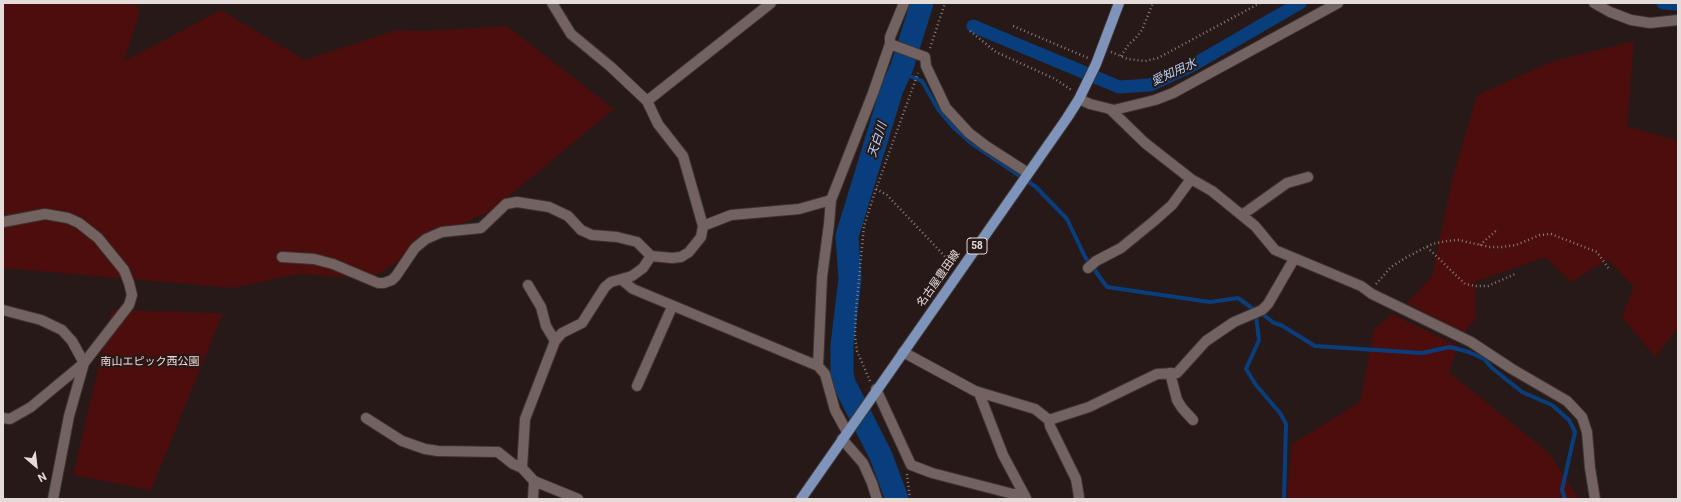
<!DOCTYPE html>
<html>
<head>
<meta charset="utf-8">
<style>
	body { margin:0 }
	#map { position:relative; width:1681px; height:502px; overflow:hidden; background:#261918; font-family:Roboto,sans-serif }
	canvas { display:block }
	.frame { position:absolute; inset:0; border:4px solid #e5dcda; pointer-events:none }
	.north { position:absolute; left:16px; top:446px; width:40px; height:40px; -webkit-text-stroke:3px #261918; paint-order:stroke; rotate:152deg; font-size:11px; font-weight:700; line-height:16px; text-align:center; color:#e5dcda }
	.north::after { content:''; display:block; margin:auto; width:14px; height:18px; background:#e5dcda; clip-path:polygon(50% 0,100% 100%,50% 72%,0 100%) }
</style>
</head>
<body>
<div id="map">
<canvas width="1681" height="502"></canvas>
<div class="frame"></div>
<div class="north">N</div>
</div>
<script>
const c = document.querySelector('canvas').getContext('2d');
c.lineJoin = 'round';
function paint(path, color) { c.fillStyle = color; c.fill(path, 'evenodd'); }
const shape = rows => new Path2D(rows.map(r => 'M' + r).join(''));
function stroke(path, color, width, dash) { c.strokeStyle = color; c.lineWidth = width; c.lineCap = dash ? 'butt' : 'round'; c.setLineDash(dash || []); c.stroke(path); }
function drawText(font, color, halo, rows, align = 'center') {
  c.font = font + ' Roboto,"Noto Sans JP",sans-serif'; c.lineWidth = 4; c.setLineDash([]); c.textBaseline = 'middle'; c.strokeStyle = halo; c.fillStyle = color; for (const [text, x, y, turn = 0] of rows) {
    c.save(); c.translate(x, y); c.rotate((+turn || 0) * Math.PI / 180); c.textAlign = isNaN(turn) ? turn : align; if (halo) c.strokeText(text, 0, 0); c.fillText(text, 0, 0); c.restore();
  }
}
paint(shape([
	[6,3,134,3,140,11,124,61,221,10,305,60,396,30,422,31,507,26,614,109,491,211,451,228,370,279,297,274,234,288,3,268,3,5],
	[1634,41,1627,126,1678,141,1678,328,1655,357,1622,317,1634,287,1608,260,1571,282,1545,257,1475,282,1476,319,1463,332,1407,303,1432,276,1452,180,1477,95,1553,61],
	[112,310,223,313,151,490,73,475],
	[1392,314,1458,346,1449,372,1550,454,1579,499,1287,499,1292,444,1360,402,1374,329]
]), '#4b0e0c');
stroke(shape([
	[900,72,922,81,938,109,953,127,971,143,1036,187,1067,219,1085,257,1107,287,1210,302,1238,298,1252,308,1256,316,1259,340,1246,369,1256,385,1280,413,1286,424,1284,499],
	[1260,312,1274,323,1281,325,1315,346,1422,353,1450,347,1469,352,1484,359,1492,368,1522,392,1552,405,1569,420,1575,432,1562,490,1565,499]
]), '#093e7d', 4);
stroke(shape([
	[1663,3,1678,4],
	[973,26,1119,87,1150,85,1193,65,1300,3]
]), '#093e7d', 13);
stroke(shape([
	[897,499,881,456,844,383,842,373,842,345,850,279,847,236,892,89,902,67,922,3]
]), '#093e7d', 23);
const street = shape([
	[1594,3,1610,12,1631,20,1650,23,1678,20],
	[890,44,925,57,926,66,946,108,969,133,986,146,1028,173],
	[1079,99,1090,104,1114,110,1155,100,1173,93,1338,3],
	[647,101,771,3],
	[1114,110,1111,110,1145,143,1191,179,1212,191,1255,226,1275,250,1361,286,1372,294,1471,342,1512,369,1567,401,1582,417,1587,432,1590,468,1595,499],
	[1242,215,1287,183,1308,177],
	[3,222,45,214,68,218,79,223,98,238,124,270,129,283,132,295,129,305,84,363,31,407,10,419,3,418],
	[703,226,731,215,799,209,831,200],
	[282,257,314,259,333,264,378,283,384,283,392,280,396,276,415,248,426,239,442,232,481,228,506,204,517,202,549,207,568,216,581,230,592,235,617,237,637,242,651,256,672,258,681,257,689,252,701,237,703,226,683,156,658,124,647,101,611,67,571,34,552,3],
	[1088,268,1096,261,1121,248,1154,221,1172,205,1191,179],
	[622,280,633,289,818,366,825,374,835,410,847,432],
	[528,285,541,307,546,326,555,341],
	[3,310,41,320,62,330,72,341,84,363,69,416,53,499],
	[903,352,975,391,1035,409,1049,420,1089,407,1157,374,1177,373,1206,341,1234,322,1262,310,1268,304,1294,259],
	[818,366,822,277,829,224,831,200,873,93,890,44,890,37,904,3],
	[1170,373,1177,400,1182,408,1193,420],
	[637,386,672,307],
	[876,389,911,465,932,473,1013,494,1023,494],
	[979,393,1003,455,1026,498],
	[366,418,402,441,425,449,438,451,498,452,513,464,522,468,534,481,578,499],
	[1049,420,1050,426,1076,479,1079,497],
	[842,439,863,463,872,483,877,499],
	[522,468,525,419,555,341,562,333,582,323,605,287,611,282,632,276,643,268,651,256],
	[533,499,534,481]
]);
const primary = shape([
	[801,499,1067,118,1079,99,1096,64,1119,3]
]);
stroke(street, '#3d3433', 12);
stroke(primary, '#3d3433', 12);
stroke(shape([
	[1013,26,1088,58],
	[970,31,996,52,1055,79,1073,91],
	[930,48,945,3],
	[1111,52,1128,59,1145,61,1158,58,1260,3],
	[1121,56,1129,44,1135,39,1142,30,1153,3],
	[876,189,887,195,952,264],
	[1480,245,1498,229],
	[1427,247,1465,284,1476,286,1488,286,1515,274],
	[1376,284,1391,267,1407,257,1432,244,1447,241,1458,240,1490,247,1502,247,1516,245,1540,235,1551,234,1597,252,1609,269],
	[870,381,857,351,855,336,856,310,864,226,876,189,918,73],
	[907,474,910,499]
]), '#887d7c', 2.5, [1, 3]);
stroke(street, '#726361', 10);
stroke(primary, '#7e94ba', 10);
for (const [x, y, w] of [
	[977,246,20]
]) { const box = new Path2D(); box.roundRect(x - w / 2, y - 8, w, 16, 3); c.fillStyle = '#261918'; c.fill(box); stroke(box, '#e5dcda', 1); }
drawText('bold 10px', '#e5dcda', null, [
	["58",977,246]
]);
drawText('11px', '#e5dcda', '#261918', [
	["名古屋豊田線",939,279,-55]
]);
drawText('11px', '#f3d8d5', '#261918', [
	["南山エピック西公園",150,362]
]);
drawText('italic 12px', '#bad5fb', '#261918', [
	["愛知用水",1174,73,-25],
	["天白川",878,140,-72]
]);
</script>
</body>
</html>
